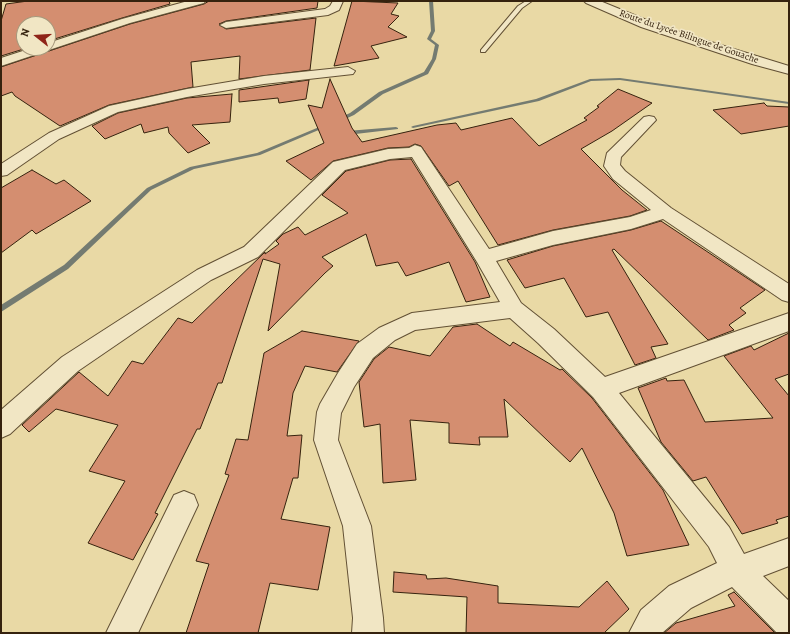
<!DOCTYPE html>
<html>
<head>
<meta charset="utf-8">
<style>
	body { margin:0 }
	#map { position:relative; width:790px; height:634px; overflow:hidden; background:#e9d9a5; font-family:Alegreya,serif }
	canvas { display:block }
	.frame { position:absolute; inset:0; border:2px solid #35220e; pointer-events:none }
	.north { position:absolute; left:16px; top:16px; width:40px; height:40px; box-sizing:border-box; background:#f1e6c4; border:1px solid #a6987b; border-radius:50%; rotate:287deg; font-size:11px; font-weight:700; line-height:16px; text-align:center; color:#35220e }
	.north::after { content:''; display:block; margin:auto; width:14px; height:18px; background:#8f2418; clip-path:polygon(50% 0,100% 100%,50% 72%,0 100%) }
</style>
</head>
<body>
<div id="map">
<canvas width="790" height="634"></canvas>
<div class="frame"></div>
<div class="north">N</div>
</div>
<script>
const c = document.querySelector('canvas').getContext('2d');
c.lineJoin = 'round';
const shape = rows => new Path2D(rows.map(r => 'M' + r).join(''));
function paint(path, color) { c.fillStyle = color; c.fill(path, 'evenodd'); }
function stroke(path, color, width, dash) { c.strokeStyle = color; c.lineWidth = width; c.lineCap = dash ? 'butt' : 'round'; c.setLineDash(dash || []); c.stroke(path); }
function drawText(font, color, halo, rows, align = 'center') {
  c.font = font + ' Alegreya,serif'; c.lineWidth = 3.5; c.setLineDash([]); c.textBaseline = 'middle'; c.strokeStyle = halo; c.fillStyle = color; for (const [text, x, y, turn = 0] of rows) {
    c.save(); c.translate(x, y); c.rotate((+turn || 0) * Math.PI / 180); c.textAlign = isNaN(turn) ? turn : align; if (halo) c.strokeText(text, 0, 0); c.fillText(text, 0, 0); c.restore();
  }
}
paint(shape([
	[429,1,433,1,435,31,431,39,439,45,436,59,428,74,383,94,354,115,341,121,337,121,337,119,350,113,379,92,424,72,432,59,435,45,427,39,431,31,429,1],
	[620,78,789,102,789,104,620,80,591,81,539,101,413,128,411,127,413,126,536,99,590,79,620,78],
	[324,125,328,126,260,155,194,169,151,190,68,269,1,312,1,305,64,265,147,188,190,167,257,153,324,125],
	[396,127,398,128,398,129,347,135,344,133,347,131,396,127]
]), '#747b71');
const building = shape([
	[28,1,169,1,170,4,122,18,48,41,48,24,24,24,24,48,27,48,1,56,1,21,6,4,28,1],
	[209,1,318,1,317,8,226,21,219,24,226,29,316,18,310,70,239,79,240,56,191,62,193,87,109,105,60,126,15,96,12,92,1,96,1,67,130,24,204,4,209,1],
	[352,1,398,3,391,14,399,16,388,27,407,37,371,46,379,58,334,66,352,1],
	[330,79,352,128,362,142,437,125,456,123,461,130,512,118,539,146,587,120,584,118,599,107,597,106,618,89,652,103,612,131,581,149,622,190,647,210,630,216,553,230,498,245,458,181,449,186,421,146,415,144,409,147,388,148,333,161,311,180,286,161,324,143,308,105,322,108,330,79],
	[309,80,306,99,279,103,278,98,239,102,239,90,309,80],
	[232,94,230,122,192,125,210,143,188,153,169,133,168,127,144,133,141,124,105,139,92,126,118,113,187,98,232,94],
	[764,103,767,106,789,107,789,126,741,134,713,110,764,103],
	[411,159,475,262,490,297,466,302,449,262,406,276,398,262,376,266,366,234,322,257,333,266,325,273,268,331,280,264,263,259,222,383,218,383,200,429,197,429,155,513,158,514,133,560,88,543,125,481,89,471,118,425,56,409,29,432,22,425,79,372,108,396,132,361,143,364,178,318,192,323,265,252,265,254,279,244,276,241,283,234,298,227,305,235,348,213,322,195,346,171,390,160,411,159],
	[32,170,56,184,64,180,91,201,36,234,32,230,1,253,1,188,32,170],
	[661,221,765,290,740,308,746,313,729,325,734,330,708,340,614,249,612,250,668,344,651,347,656,358,635,365,608,312,586,317,564,278,525,288,507,260,553,246,631,230,661,221],
	[477,324,510,346,513,342,560,370,562,369,592,398,663,490,689,545,627,556,614,513,582,448,570,462,504,399,508,437,479,437,480,445,449,443,449,423,410,420,416,480,383,483,380,424,364,427,359,382,374,359,389,347,430,356,453,327,477,324],
	[302,331,359,341,337,372,305,366,293,393,287,436,302,435,298,478,293,478,281,519,330,527,318,590,270,583,258,633,186,633,209,564,196,561,229,475,225,474,236,439,248,440,264,353,302,331],
	[789,333,789,374,775,379,789,396,789,516,776,520,778,523,742,534,706,477,693,481,661,442,638,388,666,378,667,381,684,380,705,422,773,418,724,356,751,346,754,350,789,333],
	[394,572,426,575,427,579,446,578,498,586,498,603,579,607,607,581,629,609,604,633,466,633,467,597,393,592,394,572],
	[734,592,775,633,664,633,676,623,735,606,728,595,734,592]
]);
paint(building, '#d48e70');
stroke(building, '#35220e', 1);
const service = shape([
	[526,1,532,1,522,8,485,52,481,52,481,50,518,6,526,1]
]);
const minor = shape([
	[188,1,205,1,204,3,130,23,1,66,1,58,32,48,48,48,48,43,122,19,188,1],
	[333,1,343,1,339,10,328,15,226,28,220,25,226,22,325,9,330,6,333,1],
	[348,67,355,71,353,74,264,84,187,97,118,112,59,139,7,175,1,176,1,164,49,133,109,106,187,89,264,76,348,67],
	[649,116,654,117,656,120,621,157,620,165,625,171,671,208,789,284,789,302,782,300,663,219,631,229,553,245,496,261,521,303,554,329,605,377,789,313,789,331,619,393,729,527,744,554,789,538,789,566,763,576,789,601,789,633,777,633,732,587,691,608,662,633,629,633,641,610,669,586,717,563,709,547,593,397,538,343,510,318,415,330,395,340,373,358,354,387,341,413,338,440,371,526,383,618,384,633,352,633,353,618,343,526,314,440,317,412,320,404,338,373,357,344,379,328,412,313,500,302,477,262,412,157,390,159,345,170,258,257,211,280,78,371,10,434,1,438,1,410,62,357,197,270,244,247,333,162,388,149,409,148,415,145,421,147,489,249,553,231,630,217,651,210,613,179,604,166,607,153,644,117,649,116],
	[184,491,194,495,198,505,138,633,106,633,174,495,184,491]
]);
const tertiary = shape([
	[584,1,600,1,649,21,695,37,789,66,789,74,752,64,641,27,586,3,584,1]
]);
stroke(service, '#625034', 2);
stroke(minor, '#625034', 2);
stroke(tertiary, '#625034', 2);
paint(service, '#f1e6c4');
paint(minor, '#f1e6c4');
paint(tertiary, '#f1e6c4');
drawText('10px', '#35220e', '#f1e6c4', [
	["Route du Lycée Bilingue de Gouache",689,37,19]
]);
</script>
</body>
</html>
